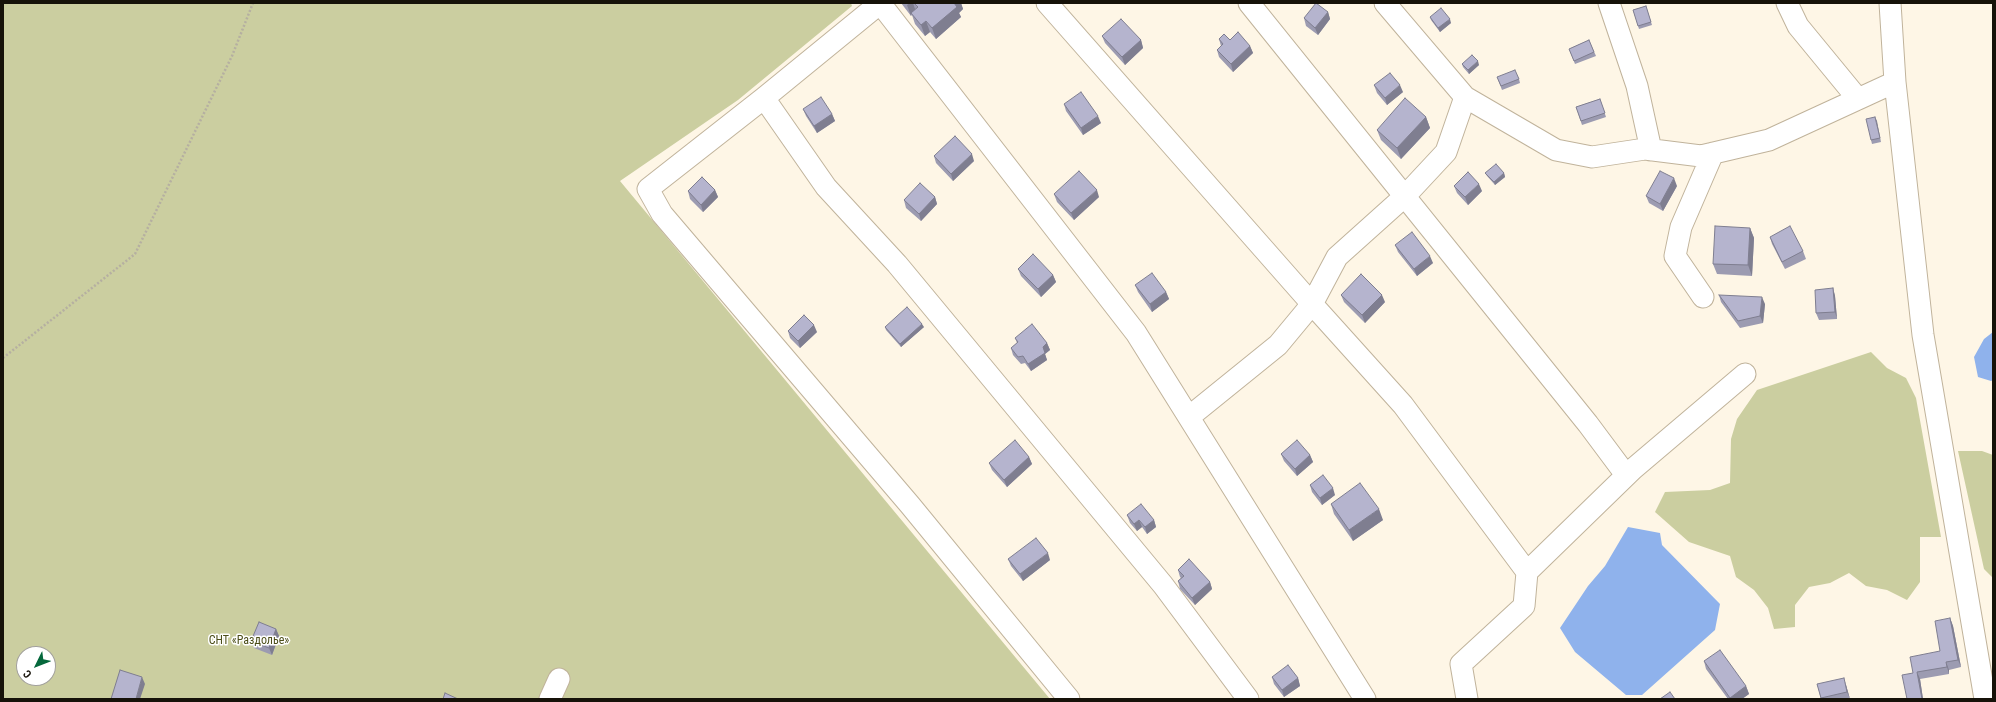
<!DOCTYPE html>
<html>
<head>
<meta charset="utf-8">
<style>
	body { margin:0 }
	#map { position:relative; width:1996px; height:702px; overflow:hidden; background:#fef6e6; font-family:"Roboto Condensed",sans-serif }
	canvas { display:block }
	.frame { position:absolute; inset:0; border:4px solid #161209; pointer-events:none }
	.north { position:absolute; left:16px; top:646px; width:40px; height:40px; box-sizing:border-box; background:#fff; border:1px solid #a2a09d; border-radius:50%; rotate:227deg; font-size:11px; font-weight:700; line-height:16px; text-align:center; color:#161209 }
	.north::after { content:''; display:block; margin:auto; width:14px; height:18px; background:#05683c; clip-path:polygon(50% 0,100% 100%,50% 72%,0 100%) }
</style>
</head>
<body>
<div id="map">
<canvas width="1996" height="702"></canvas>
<div class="frame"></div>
<div class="north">С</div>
</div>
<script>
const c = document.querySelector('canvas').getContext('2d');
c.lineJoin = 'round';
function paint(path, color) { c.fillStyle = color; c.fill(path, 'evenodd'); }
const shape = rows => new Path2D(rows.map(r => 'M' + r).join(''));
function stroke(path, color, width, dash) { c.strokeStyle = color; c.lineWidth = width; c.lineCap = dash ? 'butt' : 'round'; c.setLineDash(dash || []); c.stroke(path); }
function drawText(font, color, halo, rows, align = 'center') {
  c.font = font + ' "Roboto Condensed",sans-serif'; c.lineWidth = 3; c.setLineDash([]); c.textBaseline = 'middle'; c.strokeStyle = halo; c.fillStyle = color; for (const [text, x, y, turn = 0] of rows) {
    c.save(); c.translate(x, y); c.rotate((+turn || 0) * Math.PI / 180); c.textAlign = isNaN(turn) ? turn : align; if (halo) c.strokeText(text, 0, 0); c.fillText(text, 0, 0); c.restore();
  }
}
paint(shape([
	[3,3,851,3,852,6,738,100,620,181,1050,699,3,699],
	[24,654,48,654,48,678,24,678],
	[1871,352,1887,368,1906,378,1916,398,1941,537,1920,537,1920,582,1907,600,1887,590,1866,586,1849,573,1830,583,1809,587,1795,605,1795,627,1774,629,1768,608,1754,590,1736,577,1730,556,1689,542,1655,512,1665,492,1710,490,1730,483,1731,439,1737,419,1757,390],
	[1958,451,1982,451,1993,455,1993,578,1984,569]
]), '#cbcea0');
paint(shape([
	[1993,332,1993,380,1991,381,1978,377,1974,357,1984,339],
	[1628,527,1660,533,1662,545,1720,604,1715,630,1642,695,1626,695,1575,652,1560,628,1588,586,1605,566]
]), '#8fb2ec');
const minor = shape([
	[880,3,1136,333,1365,699],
	[1047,3,1312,304,1337,257,1405,196,1446,152,1465,97],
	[1249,3,1588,424,1626,475],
	[1385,3,1465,97,1556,150,1592,157,1645,149,1701,156,1769,140,1895,82],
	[1609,3,1637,86,1651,150],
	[1787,3,1798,26,1858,99],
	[1890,3,1895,82,1923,335,1985,699],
	[879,4,764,98,648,189,662,214,910,505,1069,699],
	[764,98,826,187,897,264,1163,585,1248,699],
	[1703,297,1675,256,1681,227,1713,153],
	[1189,417,1278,345,1312,304,1403,405,1527,572,1524,606,1461,664,1467,699],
	[1527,572,1633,469,1745,374],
	[550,699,559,679]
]);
stroke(minor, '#c0b39b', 23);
stroke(shape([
	[3,358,135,254,232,56,253,3]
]), '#b5afa1', 2.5, [2, 2]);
stroke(minor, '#fff', 21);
paint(shape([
	[901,3,961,3,963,9,959,13,961,17,936,39,930,32,925,36,915,24,912,15,911,16],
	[1646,6,1652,25,1639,29,1633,10],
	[1328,12,1330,19,1318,35,1306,26,1304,18],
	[1430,17,1451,23,1440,32,1431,20],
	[1102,36,1141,40,1143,48,1125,65,1105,43],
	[1219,39,1230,40,1250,46,1253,53,1233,72,1219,57,1217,50,1221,46],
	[1589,40,1596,56,1575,64,1569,49],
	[1462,64,1479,65,1469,74,1463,67],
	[1497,77,1519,79,1520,83,1502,90],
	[1374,85,1403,92,1387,105,1377,93],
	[1600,99,1606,117,1582,125,1576,107],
	[1064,104,1101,123,1083,135,1066,111],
	[803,109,832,114,835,121,817,133,806,116],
	[1426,117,1430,128,1401,159,1381,140,1377,130],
	[1875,117,1881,142,1872,144,1871,140],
	[934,156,974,161,953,181,936,163],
	[1485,173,1504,173,1505,177,1495,185,1487,176],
	[1454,186,1482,191,1468,205,1457,193],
	[1677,186,1663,211,1649,203,1646,196],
	[715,190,718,197,703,212,690,199,688,191],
	[1054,194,1099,197,1074,220,1057,202],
	[935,197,937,204,921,221,906,208,904,200],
	[1750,228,1754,238,1752,276,1717,274,1713,264],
	[1770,237,1803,251,1806,259,1785,269,1772,244],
	[1395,245,1433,263,1417,276,1398,252],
	[1018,269,1053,275,1056,282,1041,297,1021,276],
	[1135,285,1166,292,1169,299,1152,312,1138,292],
	[1833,288,1835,296,1837,319,1819,320,1816,313],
	[1341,295,1385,302,1365,323,1344,302],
	[1719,295,1765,304,1763,323,1740,328,1721,302],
	[885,327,924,327,901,347,886,330],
	[788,331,817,332,800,348,790,338],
	[1015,338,1047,343,1050,350,1045,354,1047,360,1031,371,1025,363,1021,364,1013,355,1011,348,1017,343],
	[1281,454,1310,455,1313,462,1297,476,1284,461],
	[1029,457,1032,464,1007,487,992,470,989,463],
	[1310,485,1335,495,1322,505,1312,492],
	[1331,504,1383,520,1353,541,1334,514],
	[1127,515,1154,520,1156,527,1147,534,1142,527,1137,531,1130,523],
	[1008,559,1050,560,1023,581,1011,566],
	[1178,570,1210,582,1212,589,1195,605,1180,589,1178,581,1181,578,1180,577],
	[1950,618,1953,626,1961,667,1949,670,1949,674,1920,679,1923,699,1907,699,1913,673,1940,651],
	[276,629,279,636,272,655,254,648,251,641],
	[1704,661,1746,686,1749,694,1742,699,1728,699,1706,669],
	[1272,677,1298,678,1300,686,1284,697,1274,684],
	[1817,684,1846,685,1850,699,1821,699]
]), '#9c9bb1');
paint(shape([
	[910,3,913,3,916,12,911,13,911,16,907,5],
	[954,3,961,3,963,9,959,13,961,17,936,39,932,28],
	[1328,12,1330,19,1318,35,1315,28],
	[1450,19,1451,23,1440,32,1438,28],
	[926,21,930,32,925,36,921,25],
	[1141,40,1143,48,1125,65,1122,57],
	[1250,46,1253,53,1233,72,1231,64],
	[1478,61,1479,65,1469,74,1468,70],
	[1400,85,1403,92,1387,105,1385,98],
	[832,114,835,121,817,133,814,126],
	[1098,116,1101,123,1083,135,1081,128],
	[1426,117,1430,128,1401,159,1397,148],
	[1875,117,1877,121,1881,142,1880,138],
	[972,154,974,161,953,181,951,174],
	[1504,173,1505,177,1495,185,1494,182],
	[1674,178,1677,186,1663,211,1660,204],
	[1479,184,1482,191,1468,205,1465,197],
	[715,190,718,197,703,212,701,205],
	[1097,190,1099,197,1074,220,1071,213],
	[935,197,937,204,921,221,919,214],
	[1750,228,1754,238,1752,276,1748,265],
	[1430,256,1433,263,1417,276,1414,269],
	[1053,275,1056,282,1041,297,1038,289],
	[1833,288,1835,296,1837,319,1835,312],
	[1166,292,1169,299,1152,312,1150,304],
	[1382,295,1385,302,1365,323,1362,315],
	[1762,297,1765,304,1763,323,1760,316],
	[922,324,924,327,901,347,900,344],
	[814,325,817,332,800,348,798,341],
	[1047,343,1050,350,1045,354,1047,360,1031,371,1028,364,1043,347],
	[1310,455,1313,462,1297,476,1295,469],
	[1029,457,1032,464,1007,487,1004,480],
	[1333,488,1335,495,1322,505,1320,498],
	[1379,509,1383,520,1353,541,1349,530],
	[1139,520,1142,527,1137,531,1134,524],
	[1154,520,1156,527,1147,534,1145,527],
	[1048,553,1050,560,1023,581,1020,574],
	[1210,582,1212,589,1195,605,1192,598],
	[1950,618,1953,626,1961,667,1958,660],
	[276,629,279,636,272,655,269,648],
	[1946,662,1949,670,1949,674,1947,667],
	[1917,672,1920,679,1923,699,1922,699],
	[142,677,145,684,140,699,136,699],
	[1298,678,1300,686,1284,697,1282,690],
	[1844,678,1850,699,1847,692],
	[1746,686,1749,694,1742,699,1730,699,1730,698]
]), '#7f7e90');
const building = shape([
	[914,3,954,3,957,7,932,28,926,21,921,25,911,13,918,7,914,3],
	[1316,3,1328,12,1315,28,1304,18,1316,3],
	[1646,6,1651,22,1638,26,1633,10,1646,6],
	[1441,8,1450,19,1438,28,1430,17,1441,8],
	[1121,19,1141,40,1122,57,1102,36,1121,19],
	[1238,32,1250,46,1231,64,1217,50,1223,44,1219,39,1224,34,1230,40,1238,32],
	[1589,40,1594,52,1574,61,1569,49,1589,40],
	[1472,55,1478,61,1468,70,1462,64,1472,55],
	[1515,70,1519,79,1501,86,1497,77,1515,70],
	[1390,73,1400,85,1385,98,1374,85,1390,73],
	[1081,92,1098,116,1081,128,1064,104,1081,92],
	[821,97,832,114,814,126,803,109,821,97],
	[1405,98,1426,117,1397,148,1377,130,1405,98],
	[1600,99,1605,113,1581,121,1576,107,1600,99],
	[1875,117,1880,138,1871,140,1866,119,1875,117],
	[955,136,972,154,951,174,934,156,955,136],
	[1496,164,1504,173,1494,182,1485,173,1496,164],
	[1079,171,1097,190,1071,213,1054,194,1079,171],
	[1660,171,1674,178,1660,204,1646,196,1660,171],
	[1468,172,1479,184,1465,197,1454,186,1468,172],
	[702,177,715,190,701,205,688,191,702,177],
	[920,183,935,197,919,214,904,200,920,183],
	[1715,226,1750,228,1748,265,1713,264,1715,226],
	[1790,226,1803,251,1782,262,1770,237,1790,226],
	[1412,232,1430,256,1414,269,1395,245,1412,232],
	[1033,254,1053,275,1038,289,1018,269,1033,254],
	[1152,273,1166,292,1150,304,1135,285,1152,273],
	[1361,274,1382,295,1362,315,1341,295,1361,274],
	[1833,288,1835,312,1816,313,1815,290,1833,288],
	[1719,295,1762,297,1760,316,1738,321,1719,295],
	[907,307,922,324,900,344,885,327,907,307],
	[804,315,814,325,798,341,788,331,804,315],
	[1032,324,1047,343,1043,347,1045,353,1028,364,1023,356,1018,357,1011,348,1018,342,1015,338,1032,324],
	[1015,440,1029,457,1004,480,989,463,1015,440],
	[1297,440,1310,455,1295,469,1281,454,1297,440],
	[1323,475,1333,488,1320,498,1310,485,1323,475],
	[1360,483,1379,509,1349,530,1331,504,1360,483],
	[1141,504,1154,520,1145,527,1139,520,1134,524,1127,515,1141,504],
	[1036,538,1048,553,1020,574,1008,559,1036,538],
	[1189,559,1210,582,1192,598,1178,581,1184,576,1178,570,1189,559],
	[1950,618,1958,660,1946,662,1947,667,1917,672,1922,699,1907,699,1902,675,1913,673,1910,657,1940,651,1935,621,1950,618],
	[259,622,276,629,269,648,251,641,259,622],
	[1720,650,1746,686,1730,698,1704,661,1720,650],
	[1288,665,1298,678,1282,690,1272,677,1288,665],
	[120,670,142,677,136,699,111,699,120,670],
	[1844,678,1847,692,1821,698,1817,684,1844,678],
	[1670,692,1675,699,1660,699,1670,692],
	[445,693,458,699,443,699,445,693]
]);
paint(building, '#b5b4ce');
stroke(building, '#7f7e90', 1);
drawText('12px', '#4c4e19', '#fff', [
	["СНТ «Раздолье»",249,641]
]);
</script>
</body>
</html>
